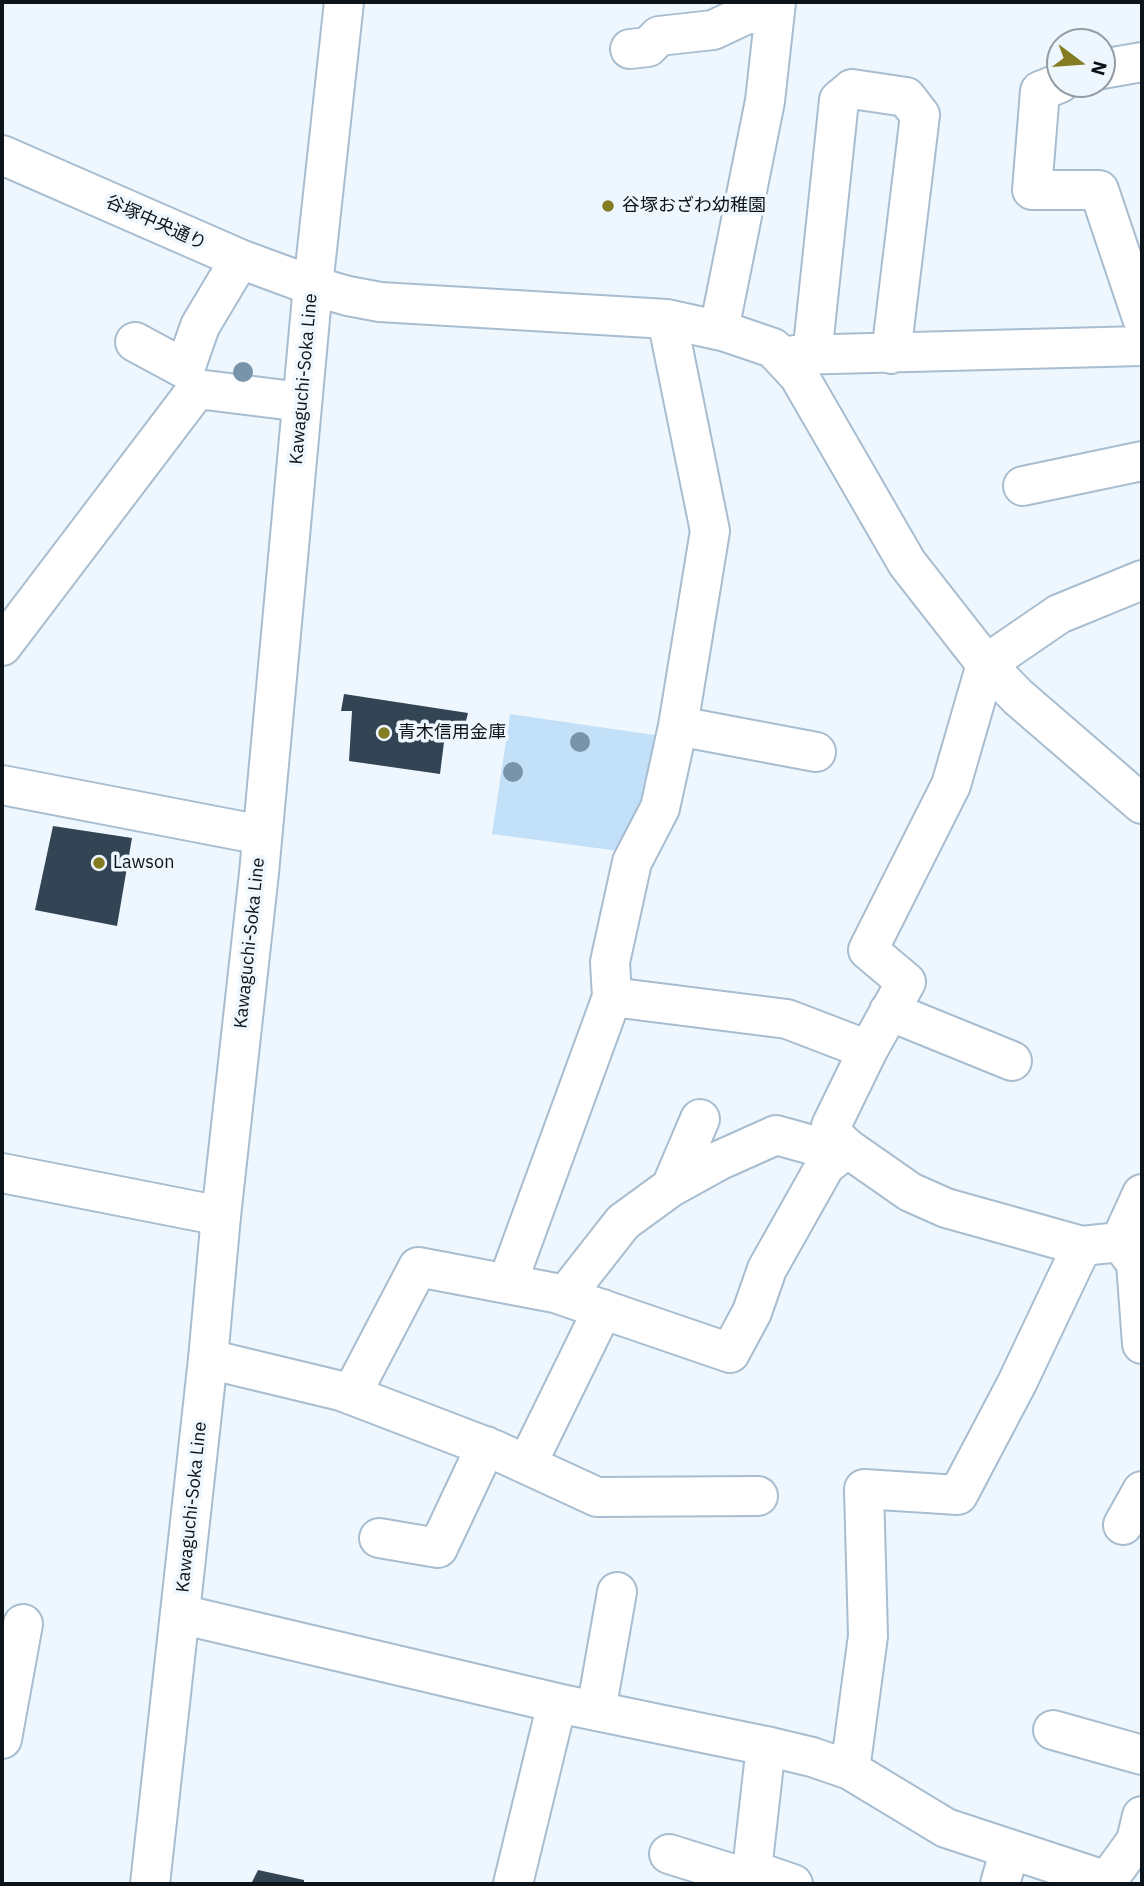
<!DOCTYPE html>
<html>
<head>
<meta charset="utf-8">
<style>
	body { margin:0 }
	#map { position:relative; width:1144px; height:1886px; overflow:hidden; background:#eef7fe; font-family:"IBM Plex Sans",sans-serif }
	canvas { display:block }
	.frame { position:absolute; inset:0; border:4px solid #0c141a; pointer-events:none }
	.north { position:absolute; left:1046px; top:28px; width:70px; height:70px; box-sizing:border-box; background:#eef7fe; border:2px solid #949ca3; border-radius:50%; rotate:106deg; font-size:19px; font-weight:700; line-height:28px; text-align:center; color:#0c141a }
	.north::after { content:''; display:block; margin:auto; width:24px; height:32px; background:#847c22; clip-path:polygon(50% 0,100% 100%,50% 72%,0 100%) }
</style>
</head>
<body>
<div id="map">
<canvas width="1144" height="1886"></canvas>
<div class="frame"></div>
<div class="north">N</div>
</div>
<script>
const c = document.querySelector('canvas').getContext('2d');
c.lineJoin = 'round';
function paint(path, color) { c.fillStyle = color; c.fill(path, 'evenodd'); }
const shape = rows => new Path2D(rows.map(r => 'M' + r).join(''));
function stroke(path, color, width, dash) { c.strokeStyle = color; c.lineWidth = width; c.lineCap = dash ? 'butt' : 'round'; c.setLineDash(dash || []); c.stroke(path); }
function drawText(font, color, halo, rows, align = 'center') {
  c.font = font + ' "IBM Plex Sans","Noto Sans JP",sans-serif'; c.lineWidth = 7; c.setLineDash([]); c.textBaseline = 'middle'; c.strokeStyle = halo; c.fillStyle = color; for (const [text, x, y, turn = 0] of rows) {
    c.save(); c.translate(x, y); c.rotate((+turn || 0) * Math.PI / 180); c.textAlign = isNaN(turn) ? turn : align; if (halo) c.strokeText(text, 0, 0); c.fillText(text, 0, 0); c.restore();
  }
}
paint(shape([
	[510,714,668,737,626,852,492,834]
]), '#c3e0f9');
paint(shape([
	[344,694,468,713,462,737,445,734,440,774,349,761,352,711,341,711],
	[53,826,132,838,117,926,35,910],
	[258,1870,304,1880,304,1884,251,1884]
]), '#334554');
const minor = shape([
	[630,49,648,47,659,36,713,30,747,14,774,15],
	[1102,69,1142,62],
	[1060,83,1040,91,1032,190,1099,190,1142,318],
	[2,155,240,259,313,286,348,296,380,302,667,319,726,332,773,348,799,376,907,563,986,664,1018,697,1142,804],
	[719,330,765,101,776,2],
	[135,342,185,369,200,326,240,259],
	[812,356,839,100,852,89,906,97,920,115,891,354],
	[788,359,794,355,1142,346],
	[1023,486,1142,461],
	[2,646,197,389,302,402],
	[678,726,816,752],
	[2,785,262,835],
	[612,997,610,962,632,862,660,808,678,726,710,531,667,319],
	[889,1011,1012,1061],
	[2,1173,221,1216],
	[671,1187,718,1161,776,1135,812,1145,847,1148],
	[1142,1194,1120,1242,1136,1263,1142,1344],
	[1120,1242,1082,1246,946,1208,910,1192,847,1148,833,1135,831,1126,868,1050,906,982,868,950,951,785,986,664,1059,614,1142,580],
	[507,1284,612,997,787,1019,868,1050],
	[565,1296,623,1222,671,1187,700,1119],
	[208,1359,341,1391,495,1450,597,1497,758,1496],
	[351,1395,418,1267,555,1293,730,1353,752,1312,767,1269,825,1166,847,1148],
	[527,1464,603,1309],
	[1123,1525,1142,1491],
	[379,1538,438,1548,486,1446],
	[180,1614,557,1703,766,1746,812,1757,850,1770,946,1828,1107,1881,1136,1841,1142,1816],
	[596,1711,617,1592],
	[1053,1730,1142,1755],
	[2,1739,23,1624],
	[850,1770,868,1636,864,1489,958,1495,1017,1383,1082,1246],
	[669,1854,749,1879],
	[752,1870,793,1884],
	[513,1884,557,1703],
	[747,1884,752,1870,766,1746],
	[1000,1884,1010,1849]
]);
const major = shape([
	[150,1884,208,1359,221,1216,259,873,313,286,344,2]
]);
stroke(minor, '#a8bdcf', 42);
stroke(major, '#a8bdcf', 42);
stroke(minor, '#fff', 38);
stroke(major, '#fff', 38);
c.fillStyle = '#7794aa';
for (const [x, y] of [
	[243,372],
	[580,742],
	[513,772]
]) { c.beginPath(); c.arc(x, y, 10, 0, 2 * Math.PI); c.fill(); }
for (const [x, y, r, color] of [
	[608,206,7,"#847c22"],
	[384,733,7,"#847c22"],
	[99,863,7,"#847c22"]
]) { const dot = new Path2D(); dot.arc(x, y, r, 0, 2 * Math.PI); c.fillStyle = color; c.fill(dot); stroke(dot, '#eef7fe', 2.5); }
drawText('18px', '#0c141a', '#eef7fe', [
	["谷塚おざわ幼稚園",622,206],
	["青木信用金庫",398,733],
	["Lawson",113,863]
], 'left');
drawText('18px', '#0c141a', '#eef7fe', [
	["谷塚中央通り",156,223,24],
	["Kawaguchi-Soka Line",304,379,-85],
	["Kawaguchi-Soka Line",250,943,-84],
	["Kawaguchi-Soka Line",192,1507,-84]
]);
</script>
</body>
</html>
